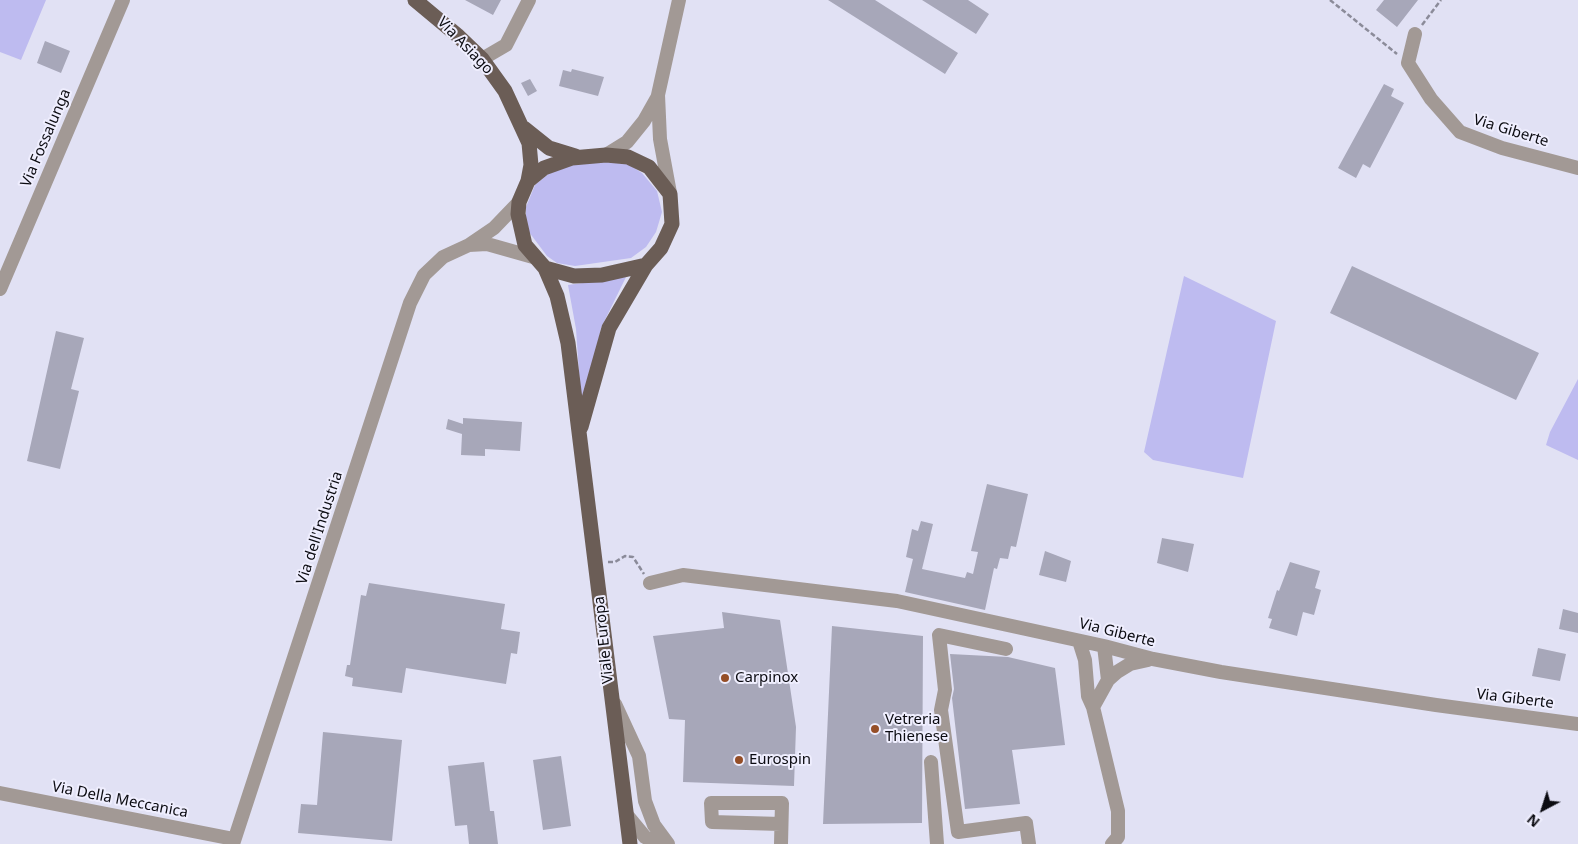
<!DOCTYPE html>
<html>
<head>
<meta charset="utf-8">
<style>
	body { margin:0 }
	#map { position:relative; width:1578px; height:844px; overflow:hidden; background:#e1e1f4; font-family:"Noto Sans",sans-serif }
	canvas { display:block }
	.north { position:absolute; left:1518px; top:784px; width:50px; height:50px; -webkit-text-stroke:4px #efeefe; paint-order:stroke; rotate:220deg; font-size:14px; font-weight:700; line-height:20px; text-align:center; color:#0b0b11 }
	.north::after { content:''; display:block; margin:auto; width:18px; height:22px; background:#0b0b11; clip-path:polygon(50% 0,100% 100%,50% 72%,0 100%) }
</style>
</head>
<body>
<div id="map">
<canvas width="1578" height="844"></canvas>
<div class="north">N</div>
</div>
<script>
const c = document.querySelector('canvas').getContext('2d');
c.lineJoin = 'round';
function paint(path, color) { c.fillStyle = color; c.fill(path, 'evenodd'); }
const shape = rows => new Path2D(rows.map(r => 'M' + r).join(''));
function stroke(path, color, width, dash) { c.strokeStyle = color; c.lineWidth = width; c.lineCap = dash ? 'butt' : 'round'; c.setLineDash(dash || []); c.stroke(path); }
function drawText(font, color, halo, rows, align = 'center') {
  c.font = font + ' "Noto Sans",sans-serif'; c.lineWidth = 4; c.setLineDash([]); c.textBaseline = 'middle'; c.strokeStyle = halo; c.fillStyle = color; for (const [text, x, y, turn = 0] of rows) {
    c.save(); c.translate(x, y); c.rotate((+turn || 0) * Math.PI / 180); c.textAlign = isNaN(turn) ? turn : align; if (halo) c.strokeText(text, 0, 0); c.fillText(text, 0, 0); c.restore();
  }
}
paint(shape([
	[0,0,46,0,21,60,0,52],
	[577,162,625,162,642,173,657,191,662,212,656,232,646,247,631,258,575,266,557,263,547,256,526,228,526,207,535,185,552,171],
	[1184,276,1276,321,1243,478,1153,460,1144,452],
	[626,277,601,328,582,417,576,329,568,285],
	[1578,379,1578,460,1546,445,1550,432]
]), '#bebbf0');
paint(shape([
	[465,0,501,0,493,15],
	[828,0,875,0,958,53,945,74],
	[922,0,968,0,989,14,976,34],
	[1384,0,1418,0,1397,27,1376,10],
	[45,41,70,51,61,73,37,63],
	[572,69,604,77,598,96,559,86,563,70,571,72],
	[530,79,537,91,528,96,521,83],
	[1384,84,1394,89,1391,96,1404,103,1370,168,1363,164,1356,178,1338,168],
	[1352,266,1539,353,1516,400,1330,313],
	[56,331,84,338,71,389,79,391,60,469,27,461],
	[463,418,522,422,520,451,485,449,485,456,461,455,462,434,446,429,448,419,463,424],
	[987,484,1028,494,1016,547,1011,546,1008,559,1000,558,997,569,994,568,985,610,905,592,913,559,906,557,912,529,918,531,921,521,933,524,922,569,965,578,967,572,973,574,978,552,971,551],
	[1162,538,1194,544,1188,572,1157,563],
	[1045,551,1071,561,1066,582,1039,575],
	[1290,562,1320,571,1315,588,1321,590,1314,615,1303,612,1297,636,1269,628,1272,619,1268,618,1277,590,1279,591],
	[369,583,505,604,501,629,520,632,517,654,511,653,506,684,406,668,402,693,352,686,353,678,345,676,347,665,350,665,361,595,366,596],
	[1563,609,1578,613,1578,633,1559,629],
	[722,612,780,620,796,727,794,786,683,782,685,720,669,719,653,636,724,628],
	[832,626,923,636,922,823,823,824],
	[1538,648,1566,654,1560,681,1532,676],
	[950,654,1008,657,1055,668,1065,745,1012,750,1020,804,965,809,952,698,954,689],
	[323,732,402,740,392,841,298,833,301,804,317,805],
	[561,756,571,826,543,830,533,760],
	[484,762,490,811,494,811,498,844,469,844,467,825,455,826,448,766]
]), '#a7a7b9');
stroke(shape([
	[1330,0,1397,54],
	[1422,25,1441,0],
	[608,562,615,562,625,556,633,557,644,574]
]), '#8b8b99', 2.5, [5, 2.5]);
stroke(shape([
	[1415,34,1408,63,1431,99,1460,132,1502,148,1578,168],
	[482,59,506,45,529,0],
	[606,155,627,142,644,121,657,98],
	[670,193,660,139,658,95,679,0],
	[469,245,487,244,533,257],
	[0,289,123,0],
	[650,583,683,575,897,601,1104,646,1153,659,1221,672,1436,705,1578,724],
	[1079,641,1085,660,1088,696,1093,707,1118,811,1118,837,1112,844],
	[1104,646,1108,680],
	[1006,649,939,635,945,690,941,710,958,832,1026,823,1029,844],
	[615,704,639,756,645,801,654,825,668,844],
	[1093,707,1108,680,1117,672,1130,664,1148,660],
	[931,762,937,844],
	[0,793,234,839],
	[626,814,645,837,657,844],
	[233,844,410,303,424,275,443,257,469,245,494,228,519,202],
	[781,844,782,803,711,803,712,822,781,824]
]), '#a29995', 14);
stroke(shape([
	[415,0,457,35,482,59,505,91,529,143,531,165,528,181],
	[524,128,549,148,575,156],
	[545,268,574,276,602,275,646,265,661,248,672,224,670,194,649,167,628,157,606,155,572,158,544,168,528,181,519,202,518,214,525,245,545,268,557,296,568,343,630,844],
	[581,427,609,328,646,265]
]), '#6b5d56', 15);
for (const [x, y, r, color] of [
	[725,678,5,"#954e27"],
	[875,729,5,"#954e27"],
	[739,760,5,"#954e27"]
]) { const dot = new Path2D(); dot.arc(x, y, r, 0, 2 * Math.PI); c.fillStyle = color; c.fill(dot); stroke(dot, '#efeefe', 2); }
drawText('15px', '#0b0b11', '#efeefe', [
	["Via Asiago",465,46,46],
	["Via Giberte",1511,131,17],
	["Via Fossalunga",46,138,-67],
	["Via dell'Industria",320,528,-72],
	["Via Giberte",1117,633,14],
	["Viale Europa",604,640,-96],
	["Via Giberte",1515,699,7],
	["Via Della Meccanica",120,800,11]
]);
drawText('15px', '#0b0b11', '#efeefe', [
	["Carpinox",735,678],
	["Vetreria",885,720],
	["Thienese",885,737],
	["Eurospin",749,760]
], 'left');
</script>
</body>
</html>
